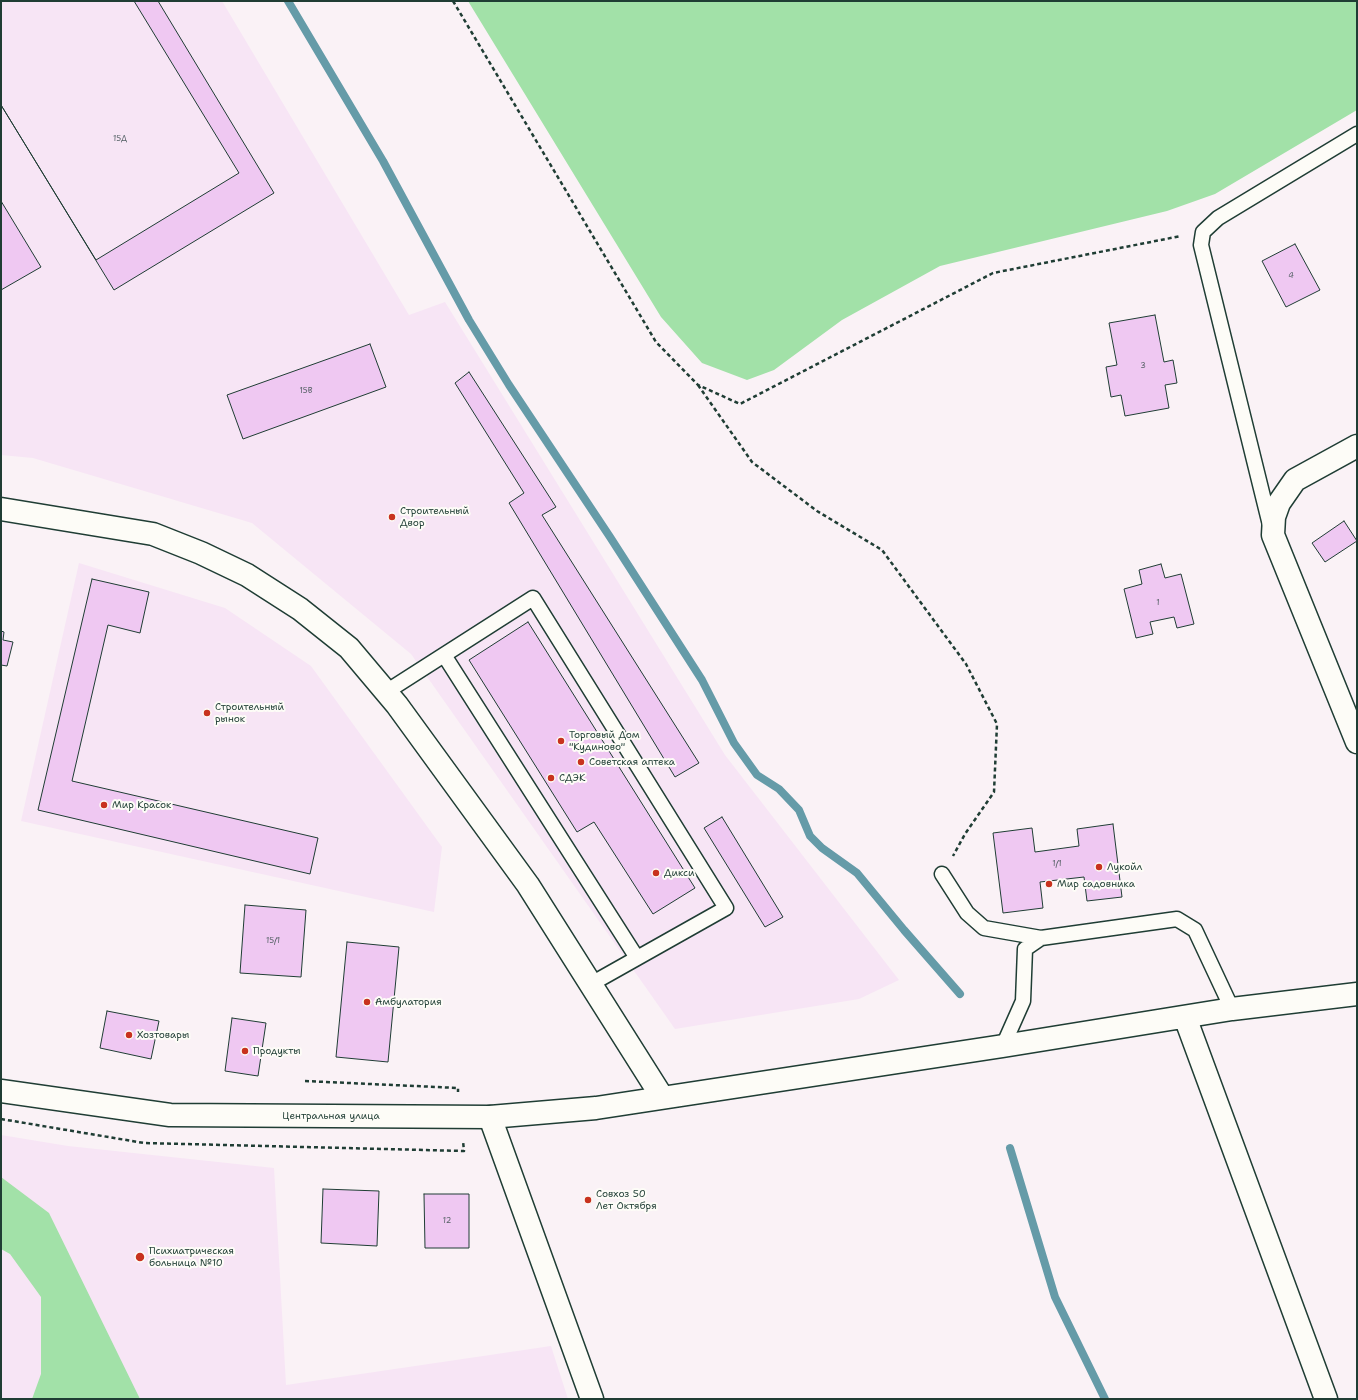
<!DOCTYPE html>
<html>
<head>
<meta charset="utf-8">
<style>
	body { margin:0 }
	#map { position:relative; width:1358px; height:1400px; overflow:hidden; background:#faf2f6; font-family:"Shantell Sans",sans-serif }
	canvas { display:block }
	.frame { position:absolute; inset:0; border:2px solid #1f3d34; pointer-events:none }
</style>
</head>
<body>
<div id="map">
<canvas width="1358" height="1400"></canvas>
<div class="frame"></div>
</div>
<script>
const c = document.querySelector('canvas').getContext('2d');
c.lineJoin = 'round';
function paint(path, color) { c.fillStyle = color; c.fill(path, 'evenodd'); }
const shape = rows => new Path2D(rows.map(r => 'M' + r).join(''));
function stroke(path, color, width, dash) { c.strokeStyle = color; c.lineWidth = width; c.lineCap = dash ? 'butt' : 'round'; c.setLineDash(dash || []); c.stroke(path); }
function drawText(font, color, halo, rows, align = 'center') {
  c.font = font + ' "Shantell Sans",sans-serif'; c.lineWidth = 4; c.setLineDash([]); c.textBaseline = 'middle'; c.strokeStyle = halo; c.fillStyle = color; for (const [text, x, y, turn = 0] of rows) {
    c.save(); c.translate(x, y); c.rotate((+turn || 0) * Math.PI / 180); c.textAlign = isNaN(turn) ? turn : align; if (halo) c.strokeText(text, 0, 0); c.fillText(text, 0, 0); c.restore();
  }
}
paint(shape([
	[1,1,222,1,409,315,445,302,725,755,899,980,859,999,675,1029,411,654,252,523,33,458,1,455],
	[79,563,225,608,311,666,442,847,434,912,21,821],
	[1,1135,68,1146,274,1168,286,1385,551,1346,568,1399,1,1399]
]), '#f7e5f5');
paint(shape([
	[468,1,1357,1,1357,110,1215,194,1167,211,940,266,842,320,774,370,747,380,702,363,661,317],
	[1,1177,49,1213,140,1399,32,1399,41,1374,41,1297,10,1254,1,1249]
]), '#a2e1a8');
stroke(shape([
	[288,1,383,161,469,320,509,385,610,537,702,680,734,743,757,775,779,789,799,810,810,836,822,848,857,873,904,930,960,994],
	[1010,1148,1055,1297,1105,1399]
]), '#659ba8', 8);
const building = shape([
	[1,1,134,1,239,173,96,260,1,105,1,1],
	[1,1,158,1,274,193,114,290,1,105,1,1],
	[1,201,41,267,1,290,1,201],
	[1295,244,1320,290,1286,307,1262,261,1295,244],
	[1155,315,1164,362,1173,360,1177,383,1165,385,1169,408,1125,416,1121,395,1111,397,1106,367,1117,365,1109,323,1155,315],
	[370,344,386,387,243,439,227,395,370,344],
	[469,372,556,507,542,515,699,763,675,777,509,503,524,493,455,383,469,372],
	[1344,521,1357,541,1325,562,1312,543,1344,521],
	[1161,564,1165,578,1181,574,1194,624,1177,628,1174,617,1150,622,1153,634,1136,638,1124,589,1142,584,1139,570,1161,564],
	[92,579,149,592,140,633,108,625,72,781,318,838,310,874,38,810,92,579],
	[528,622,695,888,653,914,594,822,577,832,469,660,528,622],
	[1,631,4,632,3,640,13,642,7,666,1,665,1,631],
	[722,817,783,917,765,927,704,828,722,817],
	[1113,824,1122,897,1087,901,1084,877,1040,882,1043,908,1003,913,993,833,1032,828,1035,852,1079,846,1077,829,1113,824],
	[245,905,306,910,301,977,240,973,245,905],
	[347,942,399,947,388,1062,336,1057,347,942],
	[107,1011,159,1021,151,1059,100,1048,107,1011],
	[232,1018,266,1023,258,1076,225,1071,232,1018],
	[323,1189,379,1191,377,1246,321,1243,323,1189],
	[424,1194,469,1194,469,1248,425,1248,424,1194]
]);
paint(building, '#efc8f2');
stroke(building, '#1f3d34', 1);
const lane = shape([
	[1270,525,1201,245,1203,232,1218,218,1357,134],
	[444,655,637,958],
	[386,692,533,598,726,908,591,984],
	[942,874,967,913,984,928,1041,938],
	[1003,1046,1023,1001,1025,949,1041,938,1177,919,1195,930,1232,1009]
]);
const street = shape([
	[1357,446,1295,480,1279,503,1274,517,1273,535,1357,742],
	[1,509,153,534,201,553,247,575,300,609,349,648,397,705,528,885,662,1097],
	[490,1117,592,1399]
]);
const secondary = shape([
	[1185,1017,1326,1399],
	[1,1091,170,1115,490,1117,596,1108,1003,1046,1232,1009,1357,994]
]);
stroke(lane, '#1f3d34', 17);
stroke(street, '#1f3d34', 25);
stroke(secondary, '#1f3d34', 25);
stroke(shape([
	[453,1,656,342,698,385,740,404,993,273,1181,236],
	[698,385,752,462,817,511,882,550,966,664,997,724,994,792,965,834,953,856],
	[305,1081,458,1088,458,1092],
	[1,1119,144,1143,464,1151,463,1141]
]), '#1f3d34', 2.5, [4, 3]);
stroke(lane, '#fdfcf7', 14);
stroke(street, '#fdfcf7', 22);
stroke(secondary, '#fdfcf7', 22);
for (const [x, y, r, color] of [
	[392,517,4,"#c8321e"],
	[207,713,4,"#c8321e"],
	[561,741,4,"#c8321e"],
	[581,762,4,"#c8321e"],
	[551,778,4,"#c8321e"],
	[104,805,4,"#c8321e"],
	[1099,867,4,"#c8321e"],
	[656,873,4,"#c8321e"],
	[1049,884,4,"#c8321e"],
	[367,1002,4,"#c8321e"],
	[129,1035,4,"#c8321e"],
	[245,1051,4,"#c8321e"],
	[588,1200,4,"#c8321e"],
	[140,1257,5,"#c8321e"]
]) { const dot = new Path2D(); dot.arc(x, y, r, 0, 2 * Math.PI); c.fillStyle = color; c.fill(dot); stroke(dot, '#fdfcf7', 1.5); }
drawText('8px', '#536064', null, [
	["15Д",120,139],
	["4",1291,276],
	["3",1143,366],
	["15В",306,391],
	["1",1158,603],
	["1/1",1057,864],
	["15/1",273,941],
	["12",447,1221]
]);
drawText('10px', '#1f3d34', '#fdfcf7', [
	["Строительный",400,511],
	["Двор",400,523],
	["Строительный",215,707],
	["рынок",215,719],
	["Торговый Дом",569,735],
	["\"Кудиново\"",569,747],
	["Советская аптека",589,762],
	["СДЭК",559,778],
	["Мир Красок",112,805],
	["Лукойл",1107,867],
	["Дикси",664,873],
	["Мир садовника",1057,884],
	["Амбулатория",375,1002],
	["Хозтовары",137,1035],
	["Продукты",253,1051],
	["Совхоз 50",596,1194],
	["Лет Октября",596,1206],
	["Психиатрическая",149,1251],
	["больница №10",149,1263]
], 'left');
drawText('10px', '#1f3d34', '#fdfcf7', [
	["Центральная улица",331,1116]
]);
</script>
</body>
</html>
